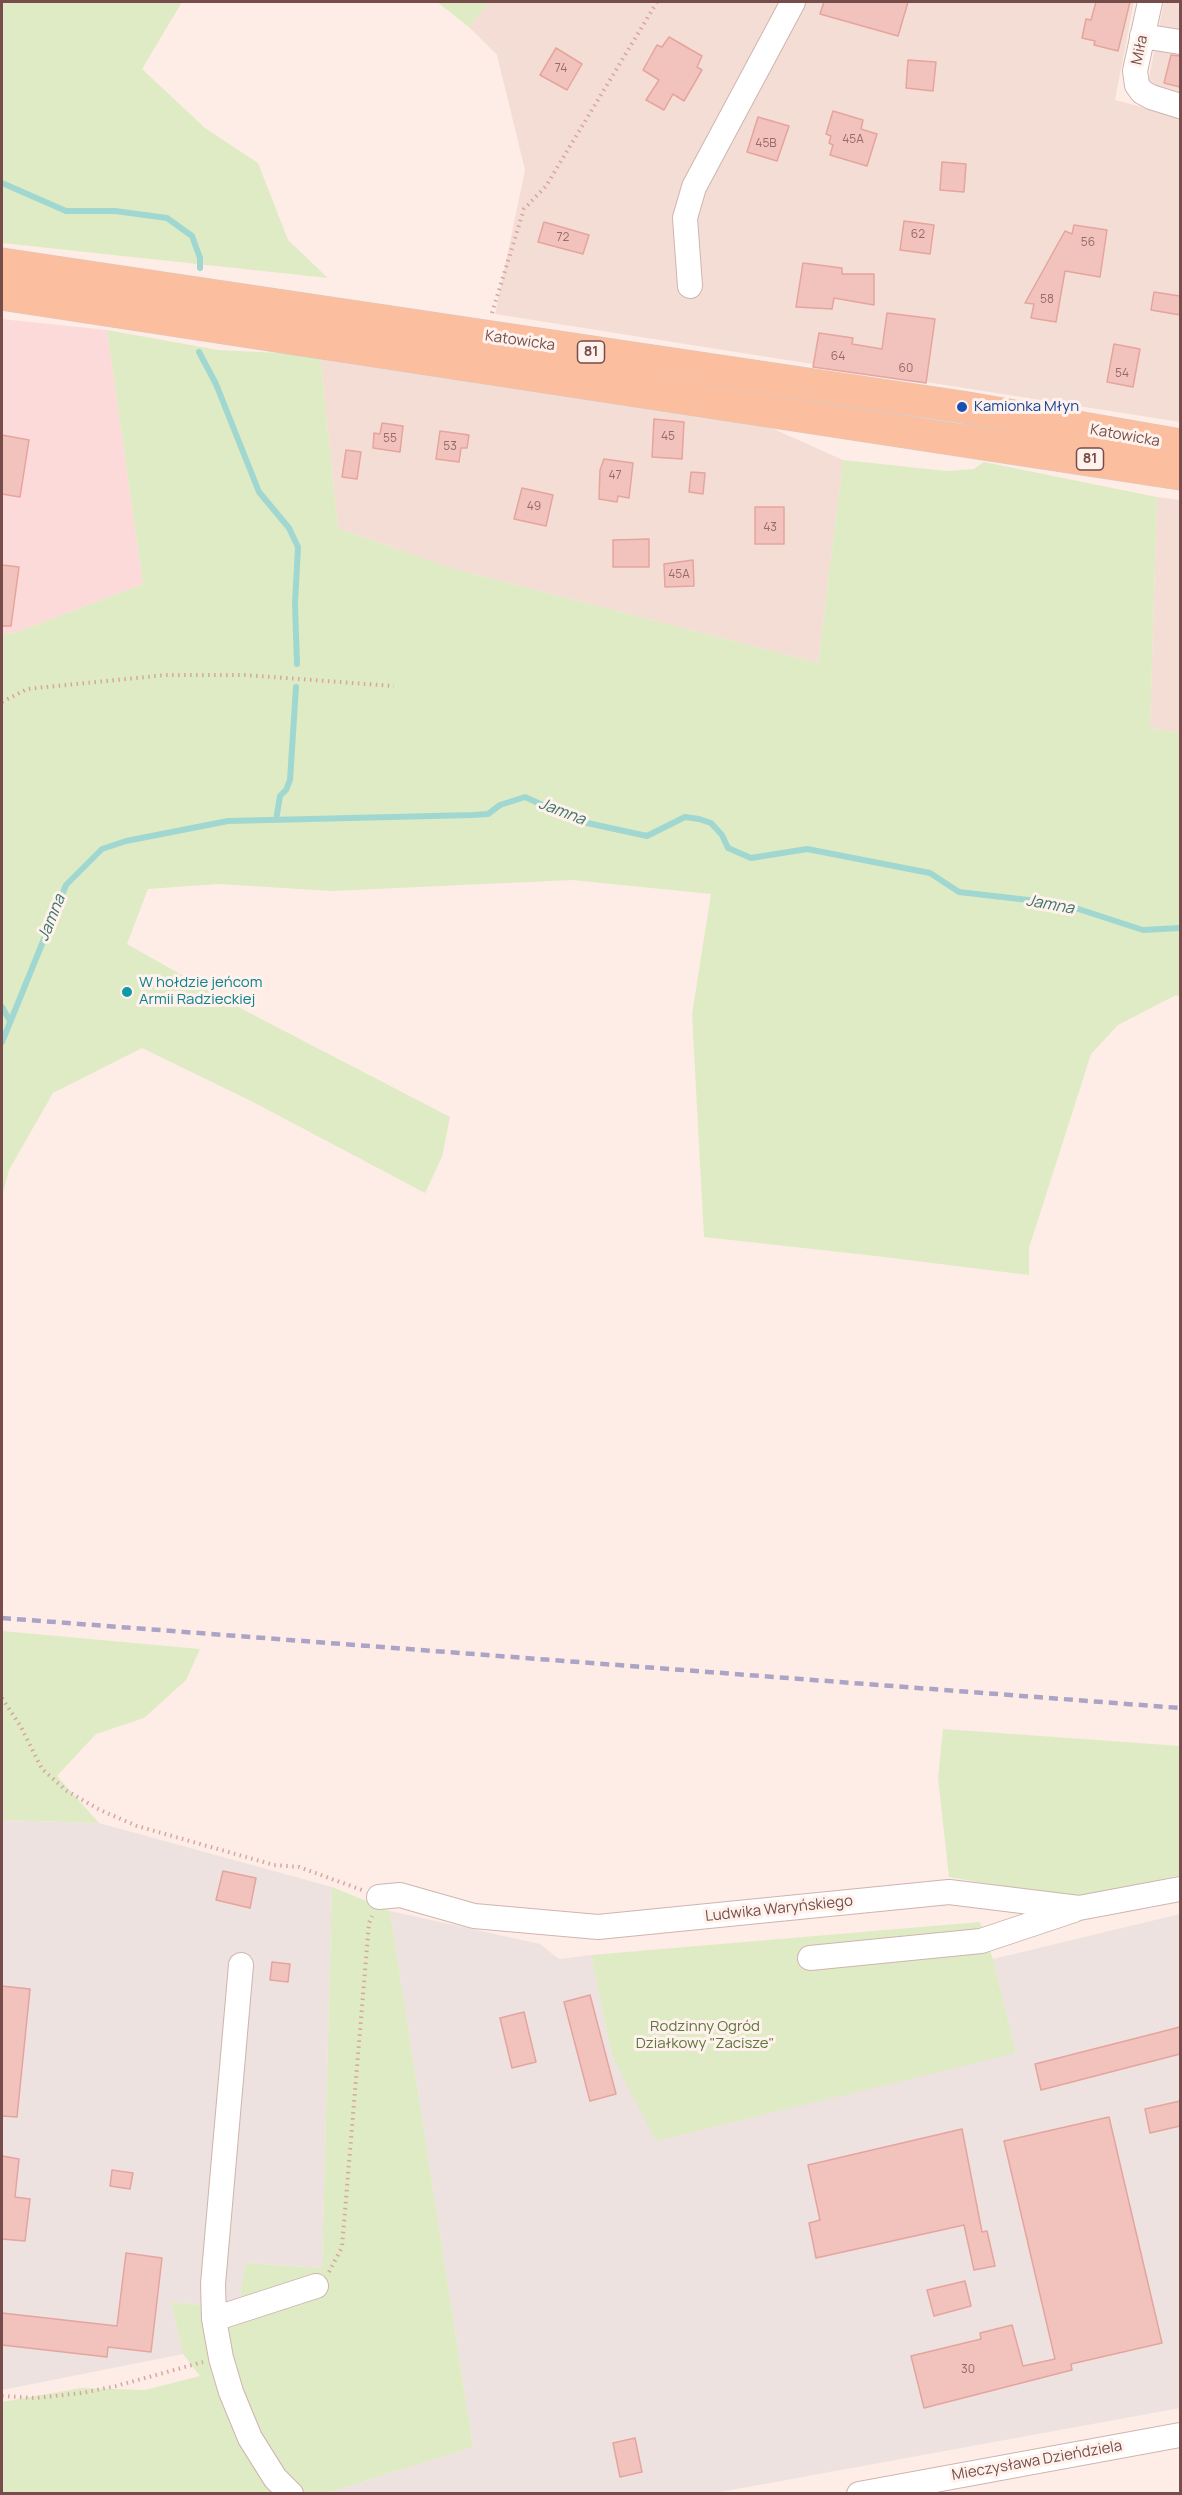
<!DOCTYPE html>
<html>
<head>
<meta charset="utf-8">
<style>
	body { margin:0 }
	#map { position:relative; width:1182px; height:2495px; overflow:hidden; background:#fdede6; font-family:Manrope,sans-serif }
	canvas { display:block }
	.frame { position:absolute; inset:0; border:3px solid #764d4a; pointer-events:none }
</style>
</head>
<body>
<div id="map">
<canvas width="1182" height="2495"></canvas>
<div class="frame"></div>
</div>
<script>
const c = document.querySelector('canvas').getContext('2d');
c.lineJoin = 'round';
function paint(path, color) { c.fillStyle = color; c.fill(path, 'evenodd'); }
const shape = rows => new Path2D(rows.map(r => 'M' + r).join(''));
function stroke(path, color, width, dash) { c.strokeStyle = color; c.lineWidth = width; c.lineCap = dash ? 'butt' : 'round'; c.setLineDash(dash || []); c.stroke(path); }
function drawText(font, color, halo, rows, align = 'center') {
  c.font = font + ' Manrope,sans-serif'; c.lineWidth = 6; c.setLineDash([]); c.textBaseline = 'middle'; c.strokeStyle = halo; c.fillStyle = color; for (const [text, x, y, turn = 0] of rows) {
    c.save(); c.translate(x, y); c.rotate((+turn || 0) * Math.PI / 180); c.textAlign = isNaN(turn) ? turn : align; if (halo) c.strokeText(text, 0, 0); c.fillText(text, 0, 0); c.restore();
  }
}
paint(shape([
	[489,2,1134,2,1115,100,1180,117,1180,422,495,314,525,170,497,55,469,27],
	[1164,2,1180,2,1180,98,1147,87],
	[320,355,758,422,843,460,818,663,451,568,338,528],
	[1157,497,1180,500,1180,733,1150,728]
]), '#f4ddd4');
paint(shape([
	[2,319,107,330,143,584,20,631,2,635]
]), '#fddada');
paint(shape([
	[2,1820,99,1823,332,1887,322,2268,245,2263,239,2308,171,2302,183,2354,2,2390],
	[390,1911,540,1944,559,1959,591,1955,612,2056,1016,2053,993,1959,1180,1914,1180,2408,715,2493,327,2493,473,2447]
]), '#ede2e0');
paint(shape([
	[2,2,182,2,142,69,205,128,258,163,288,240,328,278,2,243],
	[437,2,489,2,469,27],
	[107,330,218,350,320,355,338,528,451,568,818,663,843,460,947,471,974,469,984,462,1157,497,1150,728,1180,733,1180,997,1176,995,1118,1025,1091,1054,1029,1248,1029,1275,876,1256,704,1237,692,1014,711,894,572,880,332,891,218,884,148,889,127,944,242,1009,450,1117,442,1157,425,1193,253,1102,142,1048,53,1093,9,1170,2,1197,2,635,20,631,143,584],
	[2,1631,200,1649,186,1680,144,1718,96,1734,57,1776,99,1823,2,1820],
	[943,1729,1180,1746,1180,1875,1075,1899,949,1877,938,1778],
	[332,1887,390,1911,473,2447,327,2493,2,2494,2,2402,81,2388,145,2390,200,2376,183,2354,171,2302,239,2308,245,2263,322,2268],
	[980,1922,993,1959,1016,2053,656,2141,612,2056,591,1955]
]), '#dfebc4');
stroke(shape([
	[2,183,66,211,115,211,167,218,192,236,200,258,200,268],
	[199,352,216,384,259,492,289,528,298,547,295,604,297,664],
	[276,820,280,796,286,790,290,780,296,687],
	[2,1007,10,1021],
	[2,1042,66,885,102,849,126,841,228,821,473,815,488,814,500,805,525,797,578,821,647,836,685,817,699,819,711,823,722,835,728,848,751,858,807,849,930,873,959,892,1063,904,1143,930,1180,928]
]), '#a0d8d1', 6);
const building = shape([
	[824,2,908,2,898,36,820,14,824,2],
	[1096,2,1130,2,1118,51,1094,45,1095,41,1082,38,1086,19,1091,20,1096,2],
	[669,37,702,56,697,67,702,70,684,101,673,94,664,110,646,100,659,80,643,70,657,45,662,47,669,37],
	[556,48,582,64,567,90,540,75,556,48],
	[1171,55,1180,56,1180,87,1164,83,1171,55],
	[908,60,936,62,933,91,906,88,908,60],
	[833,111,863,120,861,129,877,134,867,166,830,155,833,145,829,143,831,136,826,134,833,111],
	[758,117,789,126,777,161,747,152,758,117],
	[942,162,966,164,964,192,940,190,942,162],
	[904,221,934,225,930,254,900,250,904,221],
	[544,222,589,235,583,254,538,242,544,222],
	[1074,225,1107,230,1100,277,1065,271,1056,322,1031,318,1034,304,1025,303,1065,231,1072,234,1074,225],
	[803,263,842,268,842,274,874,274,874,305,834,298,832,309,796,307,803,263],
	[1154,292,1180,296,1180,315,1151,310,1154,292],
	[887,313,935,319,926,383,813,367,819,333,853,338,852,344,882,349,887,313],
	[1114,344,1140,349,1133,387,1107,382,1114,344],
	[654,419,684,422,682,459,652,457,654,419],
	[382,423,403,426,400,452,373,448,374,433,380,434,382,423],
	[440,431,469,435,467,448,461,448,459,462,436,459,440,431],
	[2,435,29,440,20,497,2,494,2,435],
	[346,450,361,452,357,479,342,477,346,450],
	[604,459,633,463,629,498,618,496,617,502,599,499,600,470,604,459],
	[691,472,705,473,703,494,689,492,691,472],
	[522,488,553,495,546,526,514,519,522,488],
	[755,507,784,507,784,544,755,544,755,507],
	[649,539,649,567,613,567,613,540,649,539],
	[693,560,694,586,665,587,664,564,693,560],
	[2,565,19,567,11,626,2,626,2,565],
	[223,1871,256,1878,250,1908,216,1900,223,1871],
	[272,1962,290,1964,288,1982,270,1980,272,1962],
	[2,1986,30,1989,17,2117,2,2116,2,1986],
	[590,1995,616,2094,590,2101,564,2002,590,1995],
	[524,2012,536,2062,512,2068,500,2018,524,2012],
	[1180,2027,1180,2054,1041,2090,1035,2064,1180,2027],
	[1180,2101,1180,2126,1150,2133,1145,2109,1180,2101],
	[1109,2117,1162,2343,1071,2364,1072,2370,924,2408,911,2356,981,2339,980,2333,1012,2325,1023,2366,1055,2359,1004,2141,1109,2117],
	[962,2129,982,2232,987,2231,995,2266,974,2270,964,2225,816,2258,809,2223,820,2220,808,2165,962,2129],
	[2,2156,19,2159,15,2197,30,2199,25,2241,2,2239,2,2156],
	[112,2170,133,2173,130,2189,110,2186,112,2170],
	[126,2253,162,2258,151,2352,108,2347,107,2357,2,2345,2,2313,117,2326,126,2253],
	[965,2281,971,2306,934,2316,927,2290,965,2281],
	[635,2438,642,2472,620,2477,613,2443,635,2438]
]);
paint(building, '#f2c3bd');
stroke(building, '#e5a49d', 1.5);
const minor = shape([
	[1150,2,1135,71,1137,85,1142,92,1151,97,1180,106],
	[1142,36,1180,42],
	[690,286,685,218,694,187,793,2],
	[379,1897,400,1895,474,1916,598,1927,949,1892,1079,1908,1180,1889],
	[810,1958,981,1941,1074,1910],
	[241,1965,213,2284,214,2319,221,2358,231,2392,250,2438,275,2478,291,2494],
	[214,2319,316,2286],
	[859,2494,1180,2435]
]);
const major = shape([
	[2,264,962,407,1180,445],
	[2,294,1180,474]
]);
stroke(minor, '#d0b4ae', 26);
stroke(major, '#d6cac9', 33);
stroke(shape([
	[492,313,524,209,546,186,657,2],
	[2,702,27,689,166,675,245,675,394,686],
	[2,1698,21,1727,42,1769,67,1791,100,1810,137,1826,274,1865,299,1867,362,1890],
	[329,2272,342,2247,369,1923,372,1916],
	[2,2396,35,2398,82,2393,116,2386,203,2362]
]), '#d7a6a0', 4, [1.5, 4.5]);
stroke(minor, '#fff', 24);
stroke(major, '#fbbe9e', 32);
stroke(shape([
	[2,1618,1180,1708]
]), '#aca4c7', 4.5, [9, 6]);
for (const [x, y, r, color] of [
	[962,407,6,"#1a4fb4"],
	[127,992,6,"#0f9aa8"]
]) { const dot = new Path2D(); dot.arc(x, y, r, 0, 2 * Math.PI); c.fillStyle = color; c.fill(dot); stroke(dot, '#fff2ec', 2); }
drawText('12px', '#956a67', null, [
	["74",561,69],
	["45A",853,140],
	["45B",766,144],
	["62",918,235],
	["72",563,238],
	["56",1088,243],
	["58",1047,300],
	["64",838,357],
	["60",906,369],
	["54",1122,374],
	["45",668,437],
	["55",390,439],
	["53",450,447],
	["47",615,476],
	["49",534,507],
	["43",770,528],
	["45A",679,575],
	["30",968,2370]
]);
for (const [x, y, w] of [
	[591,352,27],
	[1090,459,27]
]) { const box = new Path2D(); box.roundRect(x - w / 2, y - 11, w, 22, 4.5); c.fillStyle = '#fff2ec'; c.fill(box); stroke(box, '#764d4a', 1.5); }
drawText('bold 14px', '#764d4a', null, [
	["81",591,352],
	["81",1090,459]
]);
drawText('15px', '#764d4a', '#fff2ec', [
	["Miła",1140,50,-78],
	["Katowicka",520,341,8],
	["Katowicka",1125,436,10],
	["Ludwika Waryńskiego",779,1909,-6],
	["Mieczysława Dzieńdziela",1037,2461,-10]
]);
drawText('15px', '#164399', '#fff2ec', [
	["Kamionka Młyn",974,407]
], 'left');
drawText('15px', '#0d838f', '#fff2ec', [
	["W hołdzie jeńcom",139,983],
	["Armii Radzieckiej",139,1000]
], 'left');
drawText('15px', '#5f763f', '#fff2ec', [
	["Rodzinny Ogród",705,2027],
	["Działkowy \"Zacisze\"",705,2044]
]);
drawText('italic 16px', '#3a746d', '#fff2ec', [
	["Jamna",562,812,21],
	["Jamna",1050,905,10],
	["Jamna",52,918,-68]
]);
</script>
</body>
</html>
